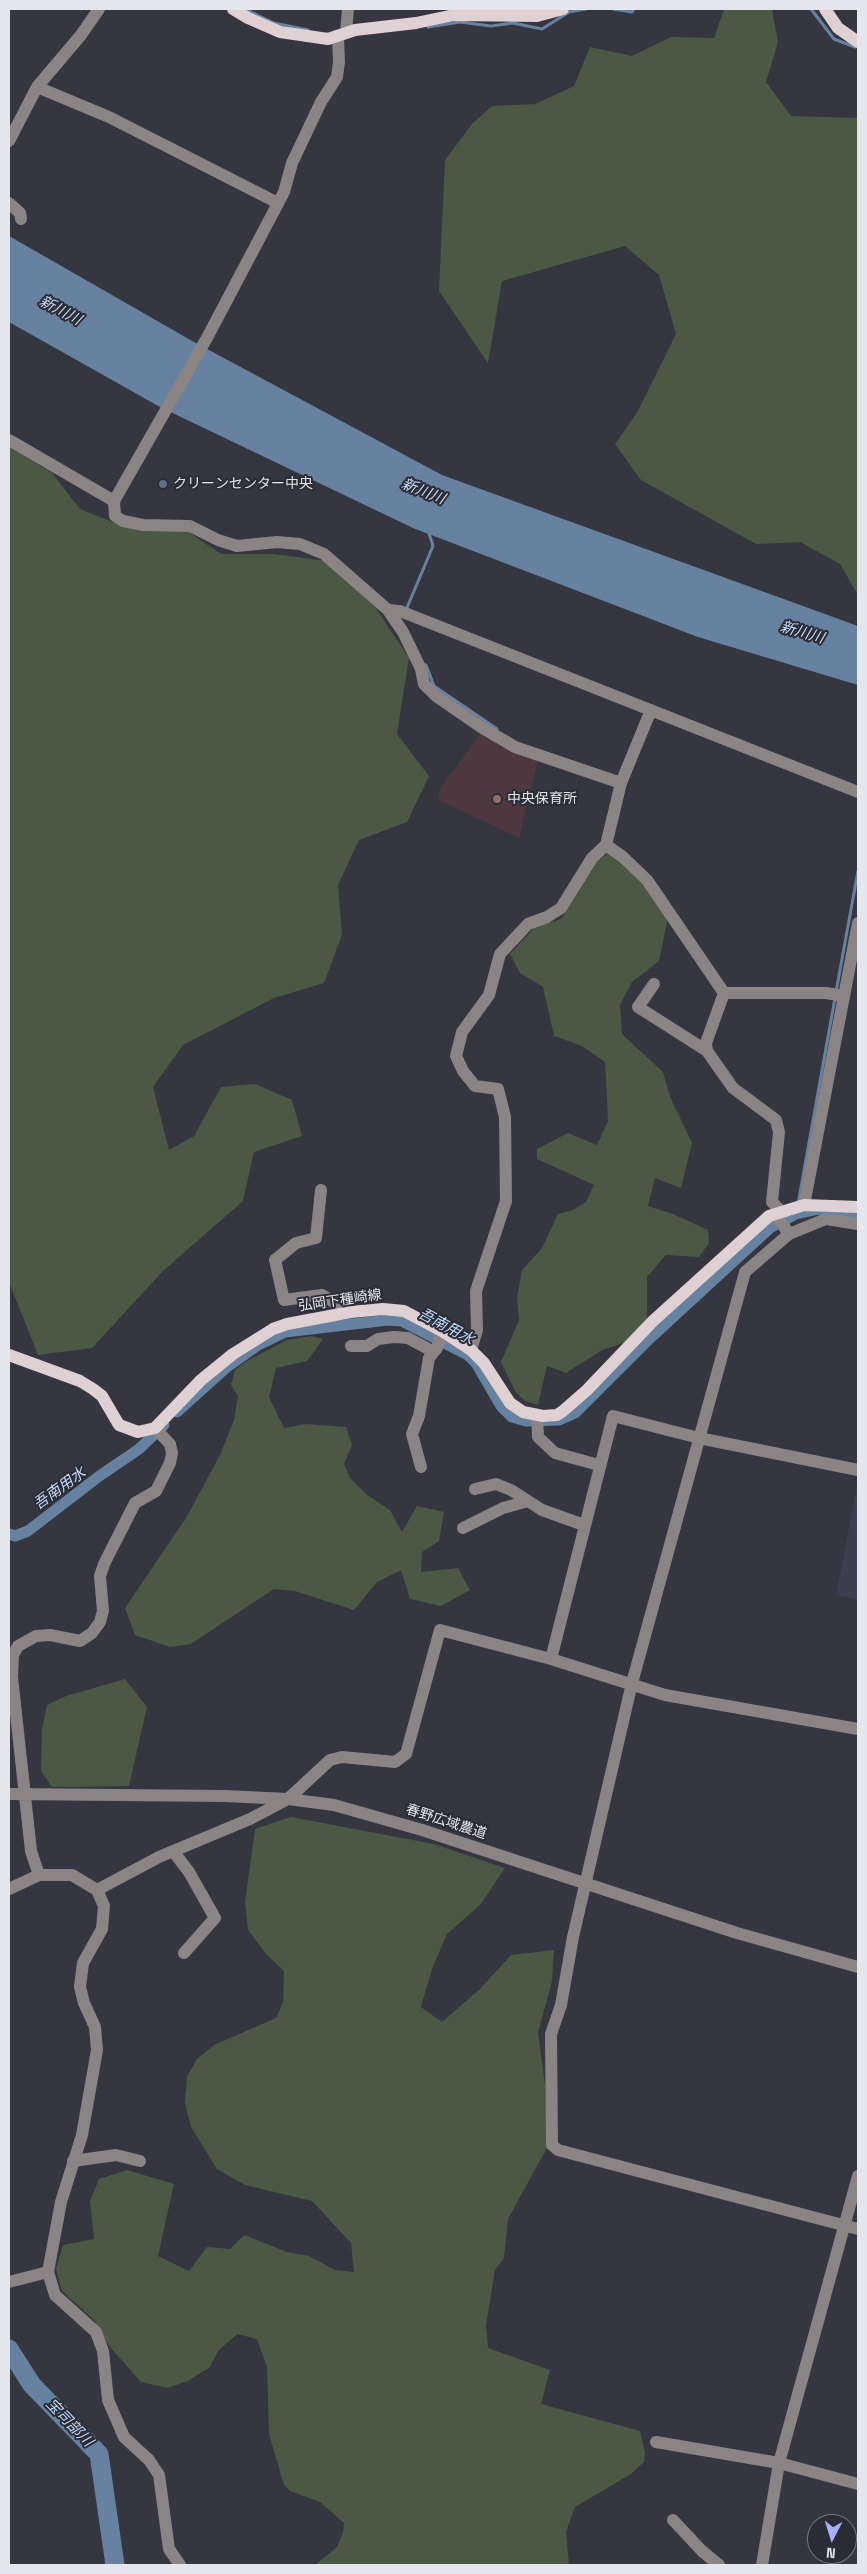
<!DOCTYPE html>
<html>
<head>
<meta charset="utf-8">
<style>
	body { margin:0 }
	#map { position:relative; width:867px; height:2574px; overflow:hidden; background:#353640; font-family:"Space Grotesk",sans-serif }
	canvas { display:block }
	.frame { position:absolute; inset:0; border:10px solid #e5e6ec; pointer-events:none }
	.north { position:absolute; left:807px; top:2514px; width:50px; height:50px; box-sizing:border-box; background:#2b2c36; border:1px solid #75767f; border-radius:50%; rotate:185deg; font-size:14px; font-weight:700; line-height:20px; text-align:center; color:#e5e6ec }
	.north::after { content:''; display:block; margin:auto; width:18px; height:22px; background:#a6b1fc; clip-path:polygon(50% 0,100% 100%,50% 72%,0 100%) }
</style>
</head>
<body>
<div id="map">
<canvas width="867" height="2574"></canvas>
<div class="frame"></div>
<div class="north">N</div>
</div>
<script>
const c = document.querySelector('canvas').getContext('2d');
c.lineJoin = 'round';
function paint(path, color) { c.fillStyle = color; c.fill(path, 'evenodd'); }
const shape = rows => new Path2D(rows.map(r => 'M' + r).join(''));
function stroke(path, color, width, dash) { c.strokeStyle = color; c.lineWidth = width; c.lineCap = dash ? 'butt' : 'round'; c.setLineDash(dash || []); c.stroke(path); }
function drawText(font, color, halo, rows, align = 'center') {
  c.font = font + ' "Space Grotesk","Noto Sans JP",sans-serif'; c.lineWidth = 4; c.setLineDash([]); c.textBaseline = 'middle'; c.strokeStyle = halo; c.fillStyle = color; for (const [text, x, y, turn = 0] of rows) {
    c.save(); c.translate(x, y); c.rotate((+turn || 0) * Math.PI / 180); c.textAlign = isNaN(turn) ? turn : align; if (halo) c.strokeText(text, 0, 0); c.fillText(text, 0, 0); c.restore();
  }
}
paint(shape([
	[858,1482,858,1600,836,1595]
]), '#3c3e4f');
paint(shape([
	[481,733,538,761,519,838,439,800,439,790]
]), '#4c383e');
paint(shape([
	[724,9,772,9,778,42,766,82,791,116,858,118,858,595,840,564,800,542,756,544,641,480,615,444,638,411,676,334,659,275,625,246,502,281,488,363,439,291,445,160,472,124,492,106,535,104,574,86,590,47,632,56,671,37,714,38],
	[9,447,52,473,80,509,128,528,180,526,221,554,274,554,327,561,371,601,409,658,397,734,429,776,407,822,359,840,338,885,342,935,324,983,274,998,183,1045,153,1087,169,1150,194,1136,221,1087,255,1084,292,1100,302,1136,254,1152,243,1201,163,1271,92,1348,38,1355,9,1282],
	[611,851,627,862,668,917,659,961,632,982,620,1005,622,1034,663,1072,670,1097,692,1143,681,1188,655,1178,648,1206,673,1214,708,1230,709,1243,699,1257,666,1255,647,1277,647,1324,623,1343,602,1350,566,1373,547,1366,538,1405,525,1401,515,1391,501,1362,519,1320,517,1298,522,1270,542,1248,558,1214,573,1210,586,1202,594,1185,537,1159,537,1149,568,1133,597,1145,608,1121,607,1098,605,1062,582,1046,554,1036,543,987,520,973,510,954,535,927,561,919,579,891,585,871],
	[311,1336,323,1339,307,1361,276,1368,269,1397,284,1428,306,1424,346,1427,352,1445,344,1464,350,1478,366,1494,390,1510,402,1532,417,1506,444,1512,439,1541,422,1552,421,1572,458,1568,470,1590,441,1606,410,1599,401,1570,377,1582,354,1610,295,1591,274,1589,191,1644,170,1647,135,1635,125,1608,186,1518,220,1455,234,1420,238,1396,231,1385,235,1370,245,1362,287,1340],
	[125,1679,147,1707,129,1786,52,1787,41,1771,42,1730,47,1705,66,1696],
	[291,1817,434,1844,505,1868,481,1904,447,1934,432,1969,421,2007,442,2022,480,1989,511,1955,554,1950,552,1981,538,2033,545,2085,548,2146,508,2219,504,2258,495,2270,486,2325,488,2348,550,2370,541,2404,640,2431,645,2453,644,2462,631,2474,575,2507,566,2532,569,2565,315,2565,337,2547,343,2532,344,2523,320,2502,290,2491,284,2485,269,2434,267,2367,257,2339,237,2334,218,2351,210,2367,188,2381,167,2388,141,2382,110,2347,93,2319,62,2291,56,2269,63,2245,94,2239,90,2201,99,2179,127,2170,174,2184,158,2256,189,2271,207,2247,230,2249,244,2235,287,2252,309,2256,335,2270,354,2272,351,2243,312,2201,245,2185,217,2169,191,2127,185,2103,187,2077,197,2059,214,2045,276,2018,283,2002,284,1971,266,1954,248,1930,245,1902,255,1829]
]), '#4b5844');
paint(shape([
	[9,236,194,342,442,475,858,626,858,685,698,637,413,528,160,407,9,322]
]), '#6782a0');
stroke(shape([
	[245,9,274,23,308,30],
	[613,9,632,12,634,9],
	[811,9,834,39,855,47],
	[428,27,460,22,491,26,513,23,542,29,569,12,586,9],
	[406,610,433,546,428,530],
	[426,665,434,686,497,729],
	[836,992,858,871],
	[798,1204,835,998]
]), '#6782a0', 3);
stroke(shape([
	[177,1412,227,1367,258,1345,285,1332,388,1320,402,1321,468,1355,476,1363,501,1406,512,1417,526,1421,559,1420,575,1413,645,1343,770,1228,796,1214,819,1209,858,1214],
	[9,1534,15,1536,28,1531,98,1477,139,1449,164,1425]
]), '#6782a0', 11);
stroke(shape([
	[9,2349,32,2385,99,2454,115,2565]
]), '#6782a0', 19);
stroke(shape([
	[346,32,348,9],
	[338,37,339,62,337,77,321,102,292,163,284,192,208,336,114,501,115,516,123,521,143,525,190,526,218,540,237,546,277,542,300,544,324,554,388,610,403,632,421,669,424,684,436,696,481,727,515,747,621,783,606,845,623,857,647,880,724,993,706,1043,707,1051,733,1088,776,1120,779,1132,772,1202,782,1212],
	[37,87,81,35,99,9],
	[9,141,37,87,109,117,276,202],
	[9,203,20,213,21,219],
	[9,440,114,501],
	[388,610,400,611,858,792],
	[621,783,651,710],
	[654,984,638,1007,707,1051],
	[724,993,826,993,844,996],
	[321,1190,316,1238,296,1243,275,1260,284,1300,322,1295,351,1312],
	[804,1205,858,923],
	[776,1215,789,1234],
	[858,1224,826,1219,789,1234,745,1272,632,1683,573,1937,561,2005,551,2034,552,2145,558,2150,858,2229],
	[351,1346,367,1346,378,1339,394,1337,408,1338,434,1352],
	[471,1350,477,1330,476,1291,506,1201,505,1117,498,1089,475,1086,463,1071,456,1056,462,1032,489,995,500,954,528,924,547,917,561,908,592,858,606,845],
	[537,1416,538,1437,555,1453,599,1465],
	[421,1467,412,1434,419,1416,429,1358,437,1348,442,1331],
	[475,1489,496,1484,511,1490,542,1510,584,1525],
	[463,1528,503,1508,528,1501],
	[551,1659,613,1416,699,1438,858,1470],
	[9,1794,225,1796,288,1799,334,1805,422,1830,737,1933,858,1967],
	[173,1851,189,1872,215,1918,184,1953],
	[39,1875,31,1851,12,1677,13,1655,18,1646,36,1636,50,1635,80,1641,92,1633,100,1622,103,1611,100,1576,104,1564,135,1503,156,1491,170,1463,172,1453,170,1444,155,1428],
	[9,1889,39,1875,72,1875,97,1890,104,1906,102,1929,83,1963,80,1987,84,2003,95,2027,97,2050,82,2135,61,2202,48,2272,55,2295,96,2332,103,2351,108,2400,124,2437,149,2460,159,2475,169,2549,180,2565],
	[97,1890,159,1857,250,1819,288,1799,330,1760,342,1757,395,1762,406,1754,440,1630,551,1659,665,1695,858,1729],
	[73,2161,116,2155,140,2161],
	[9,2282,48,2272],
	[656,2442,779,2463,858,2484],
	[673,2520,702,2551,719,2565],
	[762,2565,779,2463,858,2176]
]), '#8a8485', 12);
stroke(shape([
	[233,9,248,18,280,32,328,39,355,30,416,23,454,15,537,16,563,9],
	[825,9,838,28,858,42],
	[9,1355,80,1381,93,1389,102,1396,119,1425,138,1432,155,1428,201,1380,233,1354,273,1329,287,1324,351,1312,383,1309,404,1311,442,1331,471,1350,484,1363,510,1403,523,1412,543,1416,557,1415,563,1411,587,1390,653,1321,769,1216,804,1205,858,1207]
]), '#ded0d3', 12);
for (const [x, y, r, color] of [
	[163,484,5,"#5c6f8a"],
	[497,799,5,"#8d6e63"]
]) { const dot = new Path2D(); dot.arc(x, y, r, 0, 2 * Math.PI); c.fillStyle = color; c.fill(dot); stroke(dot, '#2b2c36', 2); }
drawText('14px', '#e5e6ec', '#2b2c36', [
	["クリーンセンター中央",173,484],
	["中央保育所",507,799]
], 'left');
drawText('14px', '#e5e6ec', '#2b2c36', [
	["弘岡下種崎線",340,1301,-8],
	["春野広域農道",446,1822,18]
]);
drawText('italic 15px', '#c2ddfc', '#2b2c36', [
	["新川川",60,311,28],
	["新川川",423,492,22],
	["新川川",802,633,16],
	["吾南用水",446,1327,28],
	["吾南用水",60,1489,-36],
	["宝司部川",69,2423,46]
]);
</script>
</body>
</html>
